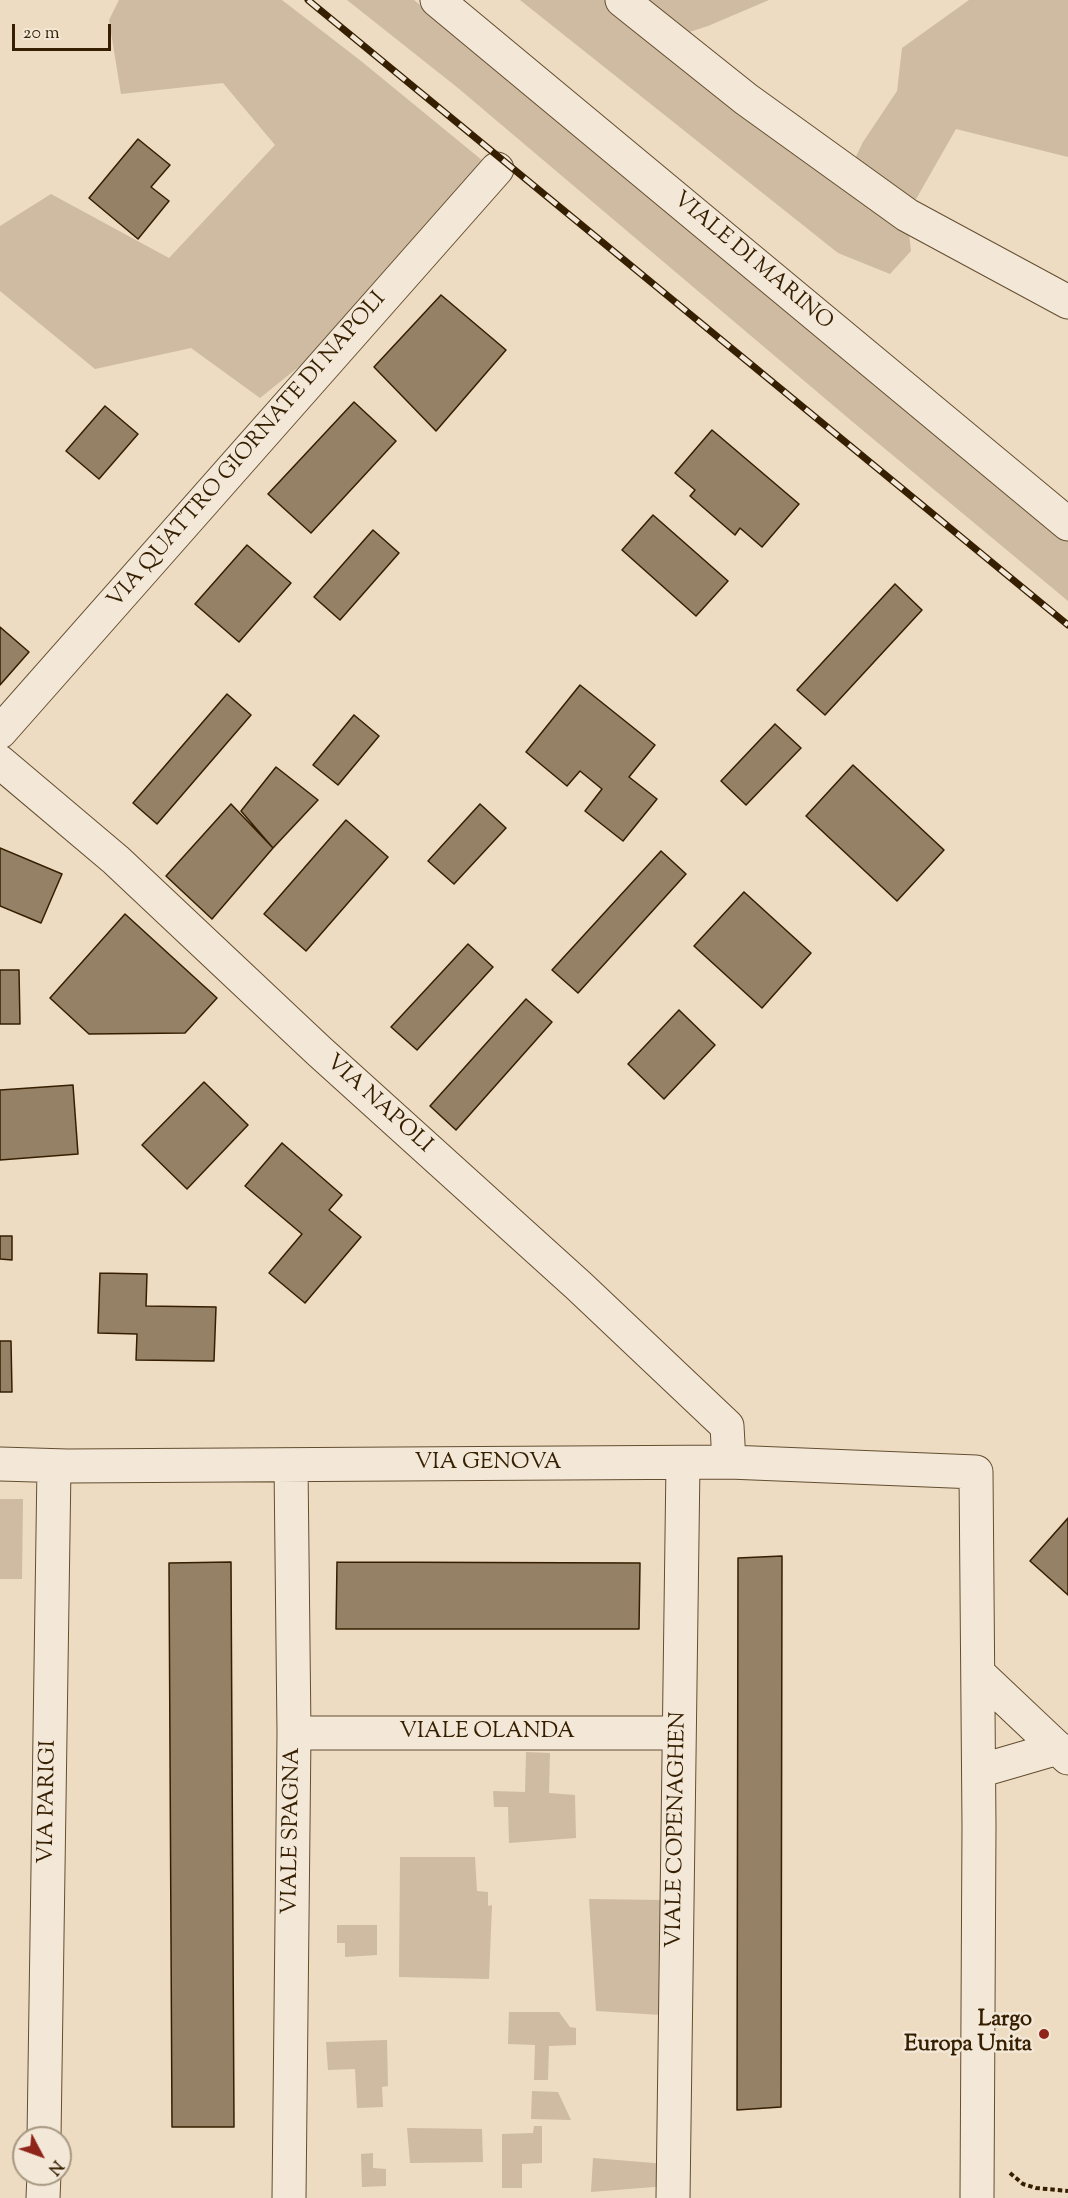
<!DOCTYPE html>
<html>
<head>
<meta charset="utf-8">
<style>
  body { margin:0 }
  #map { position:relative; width:1068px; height:2198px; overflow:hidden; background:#eddbc2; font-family:"Sorts Mill Goudy",serif }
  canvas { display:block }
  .north { position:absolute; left:12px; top:2126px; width:60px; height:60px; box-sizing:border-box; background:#f3e8d7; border:2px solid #a79881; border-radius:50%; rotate:131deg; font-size:16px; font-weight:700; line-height:24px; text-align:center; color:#361f00 }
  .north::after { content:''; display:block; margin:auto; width:21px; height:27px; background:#8f2418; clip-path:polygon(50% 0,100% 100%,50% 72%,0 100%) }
  .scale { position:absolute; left:12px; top:24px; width:99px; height:27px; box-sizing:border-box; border:3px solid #361f00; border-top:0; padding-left:8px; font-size:18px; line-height:21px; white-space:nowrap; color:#361f00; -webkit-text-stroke:4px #f3e8d7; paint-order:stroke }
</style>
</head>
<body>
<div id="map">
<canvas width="1068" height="2198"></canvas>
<div class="north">N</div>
<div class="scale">20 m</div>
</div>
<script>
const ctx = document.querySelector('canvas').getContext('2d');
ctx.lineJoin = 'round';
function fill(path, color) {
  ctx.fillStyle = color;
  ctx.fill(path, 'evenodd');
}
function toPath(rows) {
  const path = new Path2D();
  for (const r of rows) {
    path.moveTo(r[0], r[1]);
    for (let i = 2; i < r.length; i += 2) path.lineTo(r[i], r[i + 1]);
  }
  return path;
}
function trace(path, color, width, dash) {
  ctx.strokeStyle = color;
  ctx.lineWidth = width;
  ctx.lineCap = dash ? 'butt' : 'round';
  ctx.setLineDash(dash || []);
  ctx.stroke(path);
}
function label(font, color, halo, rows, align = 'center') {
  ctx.font = font + ' "Sorts Mill Goudy",serif';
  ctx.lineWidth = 5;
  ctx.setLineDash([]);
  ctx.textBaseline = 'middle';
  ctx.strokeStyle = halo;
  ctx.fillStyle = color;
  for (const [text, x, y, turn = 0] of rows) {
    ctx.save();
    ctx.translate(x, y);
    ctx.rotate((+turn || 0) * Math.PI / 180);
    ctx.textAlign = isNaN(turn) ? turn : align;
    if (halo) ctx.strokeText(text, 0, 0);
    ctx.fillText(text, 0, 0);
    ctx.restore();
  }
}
fill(toPath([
  [119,0,282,0,361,61,483,161,306,361,260,398,191,348,95,369,0,291,0,226,51,194,169,258,275,145,223,83,121,94,109,20],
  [347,0,414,0,936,426,1068,536,1068,601,854,423,458,88],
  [520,0,769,0,708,26,671,38,848,173,863,142,897,91,902,48,969,0,1068,0,1068,157,956,129,907,215,911,251,890,274,838,253],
  [0,1499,23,1499,22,1579,0,1579],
  [526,1752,550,1753,549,1793,575,1795,576,1838,509,1843,508,1807,494,1807,493,1791,525,1792],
  [400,1857,475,1857,477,1891,488,1892,488,1906,492,1905,489,1979,399,1977],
  [589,1899,662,1900,661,2015,596,2011],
  [337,1925,377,1925,377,1955,345,1957,345,1943,337,1943],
  [509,2012,559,2012,570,2027,576,2028,576,2045,549,2046,548,2080,534,2080,535,2045,508,2044],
  [387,2040,388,2086,382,2087,383,2107,357,2108,355,2069,328,2070,326,2042],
  [532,2091,558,2092,571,2120,531,2119],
  [534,2126,542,2126,542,2163,522,2164,522,2188,502,2188,502,2134,533,2133],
  [407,2128,482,2129,483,2162,410,2163],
  [373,2153,373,2168,386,2169,386,2186,362,2187,361,2154],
  [593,2158,666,2164,666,2186,591,2192]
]), '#cebba1');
const building = toPath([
  [138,139,170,165,151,187,169,201,138,239,89,198,138,139],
  [441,295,506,350,436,431,374,367,441,295],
  [354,402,396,441,311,533,268,494,354,402],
  [105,406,138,434,99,479,66,451,105,406],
  [712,430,799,504,762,547,740,528,735,535,690,496,695,490,675,473,712,430],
  [653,515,728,581,696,616,622,550,653,515],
  [373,530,399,553,340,620,314,597,373,530],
  [247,545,291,583,239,642,195,604,247,545],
  [895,584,922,610,825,715,797,690,895,584],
  [0,627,29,652,0,685,0,627],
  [580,685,655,745,629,777,657,799,623,841,585,811,602,789,580,771,567,786,526,752,580,685],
  [227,694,251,715,157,824,133,803,227,694],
  [354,715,379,736,338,785,313,765,354,715],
  [775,724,801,748,746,805,721,781,775,724],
  [853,765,944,850,897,901,806,816,853,765],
  [276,767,318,800,273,848,241,811,276,767],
  [231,804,273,848,212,919,166,876,231,804],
  [480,804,506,828,454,884,428,861,480,804],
  [346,820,388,857,306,951,264,914,346,820],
  [0,848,62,874,41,923,0,906,0,848],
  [661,851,686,874,578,993,552,970,661,851],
  [744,892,811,953,762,1008,694,946,744,892],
  [125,914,217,998,185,1033,89,1034,50,998,125,914],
  [468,944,493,967,417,1050,391,1027,468,944],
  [0,970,19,970,20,1024,0,1024,0,970],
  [526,999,552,1022,456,1130,430,1106,526,999],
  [679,1010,715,1045,664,1099,628,1064,679,1010],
  [204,1082,248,1125,187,1189,142,1145,204,1082],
  [73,1085,78,1154,0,1160,0,1090,73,1085],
  [282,1143,342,1195,329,1210,361,1237,305,1303,269,1273,302,1234,245,1186,282,1143],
  [0,1236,12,1236,12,1260,0,1259,0,1236],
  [100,1273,147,1274,146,1306,216,1307,214,1361,136,1360,137,1334,98,1333,100,1273],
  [0,1341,11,1341,12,1392,0,1392,0,1341],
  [1068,1518,1068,1595,1030,1561,1068,1518],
  [782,1556,781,2107,737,2110,738,1558,782,1556],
  [231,1562,234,2127,172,2127,169,1563,231,1562],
  [337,1562,640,1563,639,1629,336,1629,337,1562]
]);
fill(building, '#958165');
trace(building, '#361f00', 1.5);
const minor = toPath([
  [437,0,1068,524],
  [622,0,746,99,907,215,1068,302],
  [0,732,497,169],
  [0,762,116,860,319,1051,579,1286,727,1426,729,1462],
  [0,1464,68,1466,729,1462,976,1472,979,1826,977,2198],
  [978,1673,1068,1758],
  [294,1733,679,1733],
  [979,1771,1058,1748],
  [44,2138,54,1466],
  [43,2198,44,2174],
  [289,2198,294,1733,291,1465],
  [673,2198,683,1463]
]);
trace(minor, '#644e30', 35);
trace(toPath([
  [1010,2173,1023,2184,1036,2188,1068,2191]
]), '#361f00', 4, [4.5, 3]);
trace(minor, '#f3e8d7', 33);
const rail = toPath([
  [308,0,1068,625]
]);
trace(rail, '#361f00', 7);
trace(rail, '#f3e8d7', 4.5, [14]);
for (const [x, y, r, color] of [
  [1044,2034,6,"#8f2418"]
]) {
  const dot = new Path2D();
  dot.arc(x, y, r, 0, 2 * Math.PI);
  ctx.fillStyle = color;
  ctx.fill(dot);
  trace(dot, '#f3e8d7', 2);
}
label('22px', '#361f00', '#f3e8d7', [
  ["VIALE DI MARINO",752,262,40],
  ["VIA QUATTRO GIORNATE DI NAPOLI",248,451,-49],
  ["VIA NAPOLI",378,1105,42],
  ["VIA GENOVA",488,1464],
  ["VIALE OLANDA",487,1733],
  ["VIA PARIGI",49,1802,-89],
  ["VIALE COPENAGHEN",678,1830,-89],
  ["VIALE SPAGNA",293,1831,-89]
]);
label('bold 22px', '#361f00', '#f3e8d7', [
  ["Largo",1032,2021],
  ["Europa Unita",1032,2046]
], 'right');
</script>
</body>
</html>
